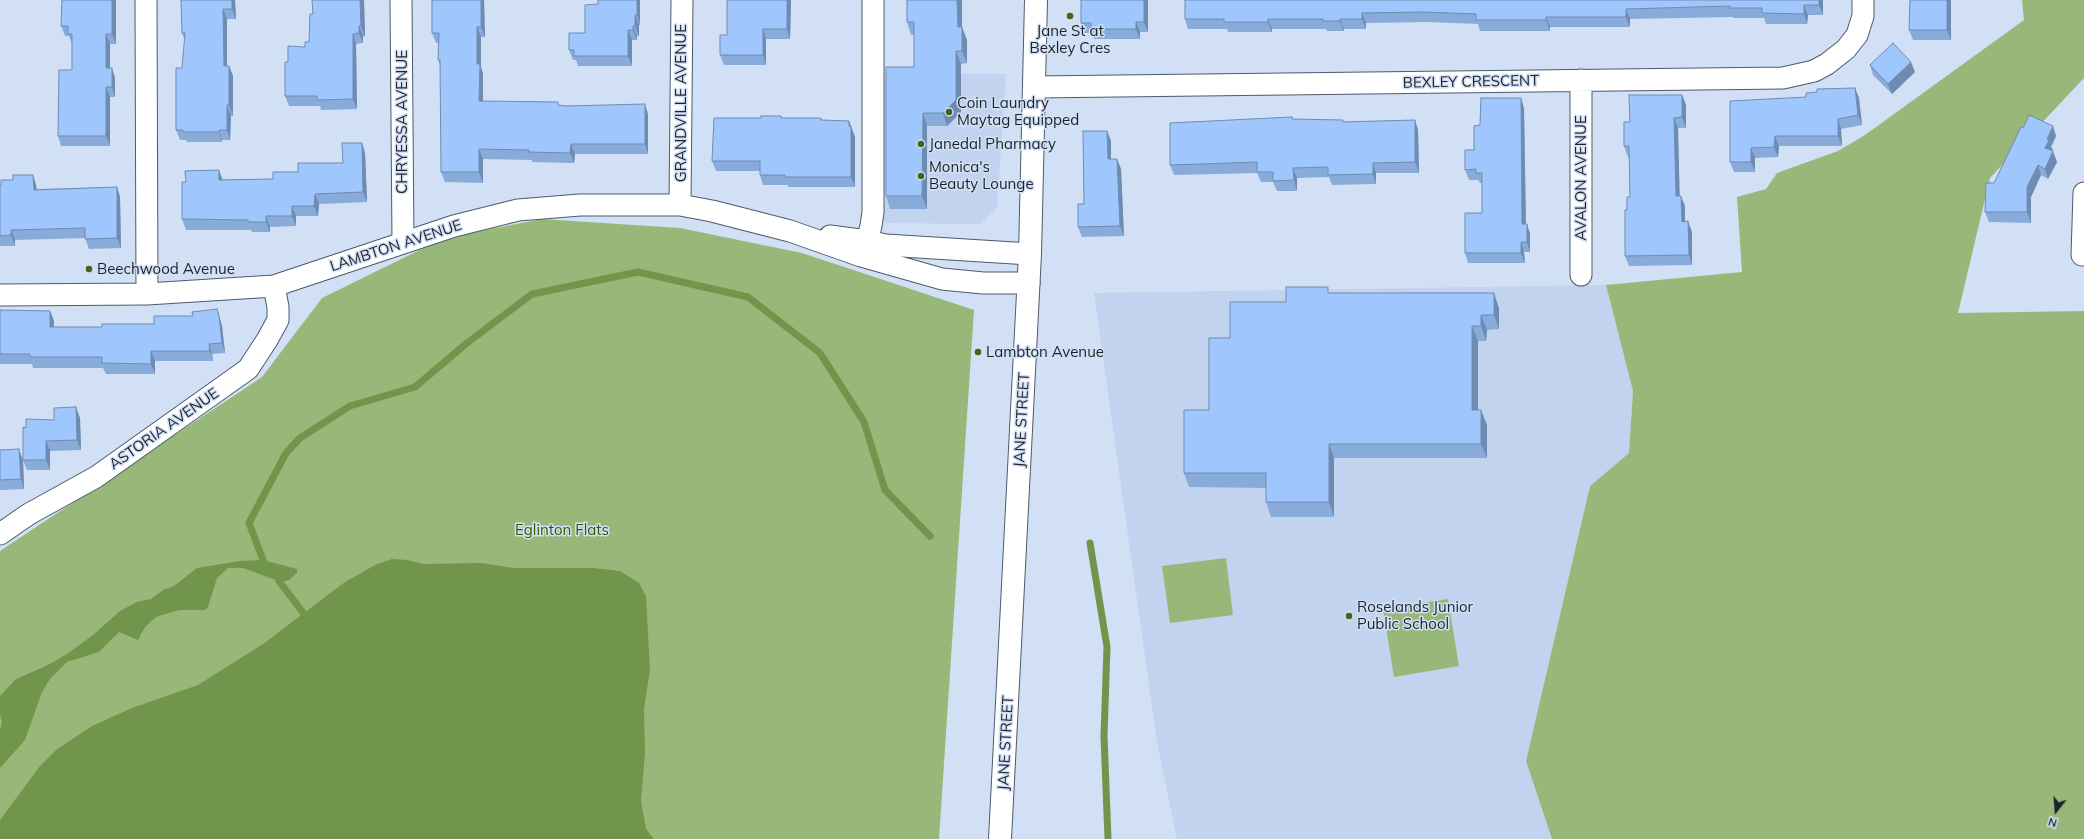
<!DOCTYPE html>
<html>
<head>
<meta charset="utf-8">
<style>
  body { margin:0 }
  #map { position:relative; width:2084px; height:839px; overflow:hidden; background:#d1e0f5; font-family:Mulish,sans-serif }
  canvas { display:block }
  .north { position:absolute; left:2036px; top:791px; width:40px; height:40px; -webkit-text-stroke:3px #d1e0f5; paint-order:stroke; rotate:197deg; font-size:11px; font-weight:700; line-height:16px; text-align:center; color:#1c2229 }
  .north::after { content:''; display:block; margin:auto; width:14px; height:18px; background:#1c2229; clip-path:polygon(50% 0,100% 100%,50% 72%,0 100%) }
</style>
</head>
<body>
<div id="map">
<canvas width="2084" height="839"></canvas>
<div class="north">N</div>
</div>
<script>
const ctx = document.querySelector('canvas').getContext('2d');
ctx.lineJoin = 'round';
function fill(path, color) {
  ctx.fillStyle = color;
  ctx.fill(path, 'evenodd');
}
function toPath(rows) {
  const path = new Path2D();
  for (const r of rows) {
    path.moveTo(r[0], r[1]);
    for (let i = 2; i < r.length; i += 2) path.lineTo(r[i], r[i + 1]);
  }
  return path;
}
function trace(path, color, width, dash) {
  ctx.strokeStyle = color;
  ctx.lineWidth = width;
  ctx.lineCap = dash ? 'butt' : 'round';
  ctx.setLineDash(dash || []);
  ctx.stroke(path);
}
function label(font, color, halo, rows, align = 'center') {
  ctx.font = font + ' Mulish,sans-serif';
  ctx.lineWidth = 3;
  ctx.setLineDash([]);
  ctx.textBaseline = 'middle';
  ctx.strokeStyle = halo;
  ctx.fillStyle = color;
  for (const [text, x, y, turn = 0] of rows) {
    ctx.save();
    ctx.translate(x, y);
    ctx.rotate((+turn || 0) * Math.PI / 180);
    ctx.textAlign = isNaN(turn) ? turn : align;
    if (halo) ctx.strokeText(text, 0, 0);
    ctx.fillText(text, 0, 0);
    ctx.restore();
  }
}
fill(toPath([
  [877,74,1006,74,997,208,981,224,878,223],
  [1606,285,1633,391,1629,453,1590,486,1526,761,1552,839,1177,839,1157,742,1094,293]
]), '#c1d3ee');
fill(toPath([
  [2022,0,2084,0,2084,78,1990,178,1958,313,2084,311,2084,839,1552,839,1526,761,1590,486,1629,453,1633,391,1606,285,1742,272,1737,197,1766,189,1777,173,1838,151,1865,135,2024,20],
  [542,219,680,228,802,253,974,310,939,839,0,839,0,551,262,377,322,298,444,238],
  [1226,558,1233,615,1170,623,1162,566],
  [1448,599,1459,666,1394,677,1383,609]
]), '#98b87a');
fill(toPath([
  [392,559,407,560,424,564,481,563,514,568,593,568,620,571,639,583,646,596,650,670,644,709,645,753,641,801,646,829,654,839,0,839,0,820,40,766,56,750,92,726,132,708,198,685,263,644,345,582,377,564],
  [263,560,297,569,297,573,289,580,281,582,243,568,228,568,217,578,208,607,205,610,179,610,156,617,145,627,138,640,119,632,99,652,67,662,50,679,42,692,25,740,0,768,0,730,2,722,0,715,0,696,16,679,46,666,67,654,93,635,120,611,137,602,151,599,163,590,174,586,197,568,240,561]
]), '#71954b');
trace(toPath([
  [1090,543,1107,647,1104,736,1108,839],
  [263,560,249,523,286,453,300,438,350,406,415,387,467,343,532,294,638,272,748,297,820,353,864,422,885,490,930,536],
  [279,581,304,614,307,622]
]), '#71954b', 7);
const street = toPath([
  [146,0,147,294],
  [401,0,403,243],
  [1035,87,1783,78,1814,71,1827,64,1846,49,1857,35,1863,16,1863,0],
  [680,205,682,0],
  [830,236,867,241,886,245,1030,254],
  [867,241,871,226,873,212,873,0],
  [2082,255,2084,193],
  [1581,275,1581,80],
  [0,295,147,294,274,286,454,226,518,210,580,205,680,205,712,211,790,231,861,256,942,279,983,283,1029,283],
  [0,534,29,514,96,477,248,369,267,340,278,320,278,307,274,286]
]);
const secondary = toPath([
  [1000,839,1030,254,1036,0]
]);
trace(street, '#4d5a6b', 23);
trace(secondary, '#4d5a6b', 24);
trace(street, '#fff', 21);
trace(secondary, '#fff', 22);
fill(toPath([
  [116,0,116,44,110,44,110,68,115,78,115,97,110,97,110,146,61,146,58,136,72,70,72,44,69,36,65,36,61,26],
  [181,0,235,0,236,19,227,19,227,66,229,66,233,76,233,116,231,116,230,140,222,140,222,142,187,142,186,140,180,140,176,130,185,41,182,33],
  [364,0,365,37,363,36,363,43,356,44,357,109,321,110,320,106,289,106,285,96,288,62,309,42,313,14],
  [432,0,484,0,485,37,481,37,481,67,483,74,483,101,559,105,648,114,648,154,575,154,574,163,532,162,532,160,483,159,483,183,445,182,441,172,441,67,438,60,439,43,436,43,432,33],
  [598,0,640,0,640,25,639,25,639,36,637,36,637,40,632,40,632,66,578,66,576,60,573,60,569,50,585,33,598,4],
  [791,0,790,39,766,39,766,65,724,65,720,55,727,35],
  [962,0,962,27,967,40,967,63,961,64,961,112,947,126,927,126,927,209,890,209,886,196,914,67,914,35,911,35,907,22],
  [1148,0,1148,32,1140,32,1140,39,1094,39,1092,33,1084,33,1081,23],
  [1185,0,1823,0,1823,15,1808,15,1807,24,1766,24,1764,18,1733,18,1733,17,1630,19,1630,27,1550,27,1550,31,1480,31,1478,24,1428,22,1366,23,1366,29,1344,29,1344,31,1327,31,1326,29,1272,29,1272,32,1228,32,1227,29,1188,29,1185,19],
  [1910,0,1951,0,1951,40,1913,40,1909,30],
  [1870,65,1915,72,1892,94,1873,75],
  [1855,88,1859,98,1862,125,1841,129,1842,146,1779,146,1778,157,1755,158,1755,172,1734,172,1730,162,1806,97,1817,92],
  [1682,95,1686,105,1686,128,1678,128,1679,196,1685,206,1685,222,1692,232,1692,265,1629,266,1625,256,1627,210,1630,197,1629,157,1628,157,1624,146,1630,122],
  [1524,108,1526,224,1527,224,1530,234,1530,252,1524,252,1525,263,1468,263,1465,253,1482,213,1482,183,1480,183,1478,180,1469,180,1465,170,1474,150,1480,125],
  [781,116,782,118,821,120,849,121,855,137,855,187,788,187,788,185,763,185,760,175,760,171,716,171,712,161,761,118],
  [1292,117,1293,119,1344,122,1415,120,1418,130,1419,173,1376,173,1376,184,1332,185,1329,177,1297,178,1297,191,1277,191,1273,182,1261,182,1257,173,1174,175,1170,165],
  [1107,131,1111,141,1111,159,1117,159,1121,169,1124,236,1082,237,1078,227,1084,204],
  [2056,136,2051,147,2053,150,2052,151,2057,162,2048,179,2041,175,2031,197,2031,223,1989,222,1985,212],
  [362,143,365,153,367,202,319,204,318,216,296,216,296,226,270,227,270,232,252,232,251,230,186,230,182,219,222,180,273,179,298,172,343,163],
  [33,175,36,185,37,189,117,187,120,197,121,248,89,249,85,238,15,240,15,246,0,246,0,185],
  [1330,293,1499,308,1499,329,1487,330,1486,341,1478,341,1478,410,1487,425,1487,458,1334,458,1334,517,1271,517,1266,502,1266,488,1189,487,1184,473,1209,410,1230,338,1286,302],
  [217,309,222,326,225,353,212,354,213,361,155,361,155,374,106,374,103,368,33,368,32,364,0,364,0,310,50,311,54,321,54,327,102,327,154,324,193,316],
  [80,418,81,450,50,451,50,470,27,470,23,460,26,428],
  [0,450,23,460,24,489,0,490]
]), '#89abda');
fill(toPath([
  [112,0,116,0,116,44,112,34],
  [232,0,235,0,236,19,232,9],
  [360,0,364,0,365,37,361,26],
  [481,0,484,0,485,37,481,27],
  [637,0,640,0,640,25,637,15],
  [787,0,791,0,790,39,787,29],
  [957,0,962,0,962,40,958,27],
  [1144,0,1148,0,1148,32,1144,22],
  [1819,0,1823,0,1823,15,1819,5],
  [1947,0,1951,0,1951,40,1947,30],
  [1804,5,1808,15,1807,24,1804,14],
  [223,9,227,19,227,76,224,66],
  [1626,9,1630,19,1630,27,1626,17],
  [1362,13,1366,23,1366,29,1362,19],
  [635,15,639,25,639,36,635,26],
  [1546,17,1550,27,1550,31,1546,20],
  [1268,19,1272,29,1272,32,1268,22],
  [1340,19,1344,29,1344,31,1340,21],
  [1136,22,1140,32,1140,39,1136,29],
  [359,26,363,36,363,43,359,33],
  [633,26,637,36,637,40,633,30],
  [477,27,481,37,481,67,483,74,483,111,479,101,477,64],
  [962,27,967,40,967,63,962,51],
  [763,29,766,39,766,65,763,55],
  [628,30,632,40,632,66,628,56],
  [106,34,110,44,110,78,106,68],
  [353,34,356,44,357,109,353,99],
  [956,51,961,64,961,112,947,126,943,113],
  [1911,62,1915,72,1892,94,1888,84],
  [229,66,233,76,233,116,229,105],
  [112,68,115,78,115,97,112,87],
  [106,87,110,97,110,146,106,136],
  [1855,88,1859,98,1862,125,1858,115],
  [1682,95,1686,105,1686,128,1682,117],
  [1521,98,1524,108,1526,234,1522,224],
  [645,104,648,114,648,154,645,144],
  [227,105,231,116,230,140,227,130],
  [923,113,927,126,927,209,922,196],
  [1674,118,1678,128,1680,206,1676,196],
  [1838,119,1841,129,1842,146,1838,136],
  [1415,120,1418,130,1419,173,1415,162],
  [849,121,855,137,855,187,851,177],
  [2053,126,2056,136,2051,147,2053,150,2049,158,2045,148,2047,139],
  [219,130,222,140,222,142,219,132],
  [1107,131,1111,141,1111,169,1108,159],
  [1775,136,1779,146,1778,157,1774,147],
  [362,143,365,153,367,202,363,192],
  [571,144,575,154,574,163,570,153],
  [1751,148,1755,158,1755,172,1751,162],
  [479,149,483,159,483,183,479,172],
  [2053,151,2057,162,2048,179,2045,169],
  [1117,159,1121,169,1124,236,1120,226],
  [1373,163,1376,173,1376,184,1373,174],
  [2038,165,2041,175,2031,197,2031,223,2027,212,2027,187],
  [1293,168,1297,178,1297,191,1294,180],
  [219,170,223,181,219,180],
  [33,175,36,185,37,200,34,190],
  [117,187,120,197,121,248,117,238],
  [315,194,319,204,318,216,314,206],
  [1681,196,1685,206,1685,232,1682,222],
  [292,206,296,216,296,226,292,216],
  [266,216,270,227,270,232,266,222],
  [1688,221,1692,232,1692,265,1689,255],
  [1527,224,1530,234,1530,252,1527,242],
  [11,230,15,240,15,246,11,235],
  [1521,242,1524,252,1525,263,1521,253],
  [1494,293,1499,308,1499,329,1494,315],
  [217,309,222,326,225,353,222,343],
  [50,311,54,321,53,337,50,327],
  [1481,315,1487,330,1486,341,1481,326],
  [1472,326,1478,341,1478,425,1472,410],
  [209,344,212,354,213,361,210,351],
  [151,351,155,361,155,374,151,364],
  [76,407,80,418,81,450,77,440],
  [1481,410,1487,425,1487,458,1481,444],
  [46,441,50,451,50,470,46,460],
  [1329,444,1334,458,1334,517,1329,502],
  [19,449,23,460,24,489,21,479]
]), '#6f8bb1');
const building = toPath([
  [62,0,112,0,112,34,106,34,106,68,112,68,112,87,106,87,106,136,58,136,59,70,72,70,72,34,68,34,68,26,61,26,62,0],
  [181,0,232,0,232,9,223,9,224,66,229,66,229,105,227,105,227,130,219,130,219,132,183,132,183,130,176,130,176,68,182,68,185,33,182,33,181,0],
  [312,0,360,0,361,26,359,26,359,33,353,34,353,99,317,100,317,96,285,96,285,62,288,62,288,46,305,47,305,42,309,42,310,14,313,14,312,0],
  [432,0,481,0,481,27,477,27,477,64,480,64,479,101,558,102,558,105,566,106,645,104,645,144,571,144,570,153,529,152,529,150,479,149,479,172,441,172,440,60,438,60,439,33,432,33,432,0],
  [598,0,637,0,637,15,635,15,635,26,633,26,633,30,628,30,628,56,574,56,574,50,569,50,569,33,585,33,585,5,598,4,598,0],
  [727,0,787,0,787,29,763,29,763,55,720,55,720,35,727,35,727,0],
  [907,0,957,0,958,27,962,27,962,51,956,51,956,100,943,113,923,113,922,196,886,196,886,67,914,67,914,22,907,22,907,0],
  [1081,0,1144,0,1144,22,1136,22,1136,29,1091,29,1091,23,1081,23,1081,0],
  [1185,0,1819,0,1819,5,1804,5,1804,14,1762,13,1762,8,1730,8,1730,6,1626,9,1626,17,1546,17,1546,20,1476,20,1476,14,1424,12,1362,13,1362,19,1340,19,1340,21,1323,21,1323,19,1268,19,1268,22,1224,22,1224,19,1185,19,1185,0],
  [1910,0,1947,0,1947,30,1909,30,1910,0],
  [1893,43,1911,62,1888,84,1870,65,1893,43],
  [1855,88,1858,115,1838,119,1838,136,1775,136,1774,147,1751,148,1751,162,1730,162,1730,101,1806,97,1806,93,1817,92,1817,89,1855,88],
  [1629,95,1682,95,1682,117,1674,118,1676,196,1681,196,1682,222,1688,221,1689,255,1625,256,1625,210,1627,210,1627,197,1630,197,1629,146,1624,146,1624,122,1630,122,1629,95],
  [1481,98,1521,98,1522,224,1527,224,1527,242,1521,242,1521,253,1465,253,1465,213,1482,213,1482,173,1476,173,1476,169,1465,170,1465,150,1474,150,1474,126,1480,125,1481,98],
  [2029,115,2053,126,2047,139,2049,140,2045,148,2053,151,2045,169,2038,165,2027,187,2027,212,1985,212,1986,183,1994,183,2021,127,2023,128,2029,115],
  [761,116,781,116,781,118,821,118,821,120,849,121,849,126,851,127,851,177,785,177,785,175,760,175,760,161,712,161,714,118,761,118,761,116],
  [1292,117,1292,119,1343,120,1343,122,1415,120,1415,162,1373,163,1373,174,1328,175,1328,167,1293,168,1294,180,1273,181,1273,172,1257,172,1257,162,1170,165,1170,123,1292,117],
  [1083,131,1107,131,1108,159,1117,159,1120,226,1078,227,1078,204,1084,204,1083,131],
  [342,143,362,143,363,192,315,194,314,206,292,206,292,216,266,216,266,222,248,222,248,220,182,219,182,182,186,182,185,171,219,170,219,180,273,179,273,172,298,172,298,163,343,163,342,143],
  [13,175,33,175,34,190,117,187,117,238,85,239,85,228,11,230,11,235,0,236,0,185,1,185,1,180,13,180,13,175],
  [1286,287,1328,287,1328,293,1494,293,1494,315,1481,315,1481,326,1472,326,1472,410,1481,410,1481,444,1329,444,1329,502,1266,502,1266,473,1184,473,1184,410,1209,410,1209,338,1230,338,1230,302,1286,302,1286,287],
  [217,309,219,316,222,343,209,344,210,351,151,351,151,364,102,363,102,357,30,357,30,354,0,354,0,310,50,311,50,327,102,327,102,324,154,324,154,316,193,316,192,312,217,309],
  [76,407,77,440,46,441,46,460,23,460,23,427,26,428,26,419,54,420,54,408,76,407],
  [19,449,21,479,0,480,0,450,19,449]
]);
fill(building, '#9fc7fd');
trace(building, '#6f8bb1', 1);
for (const [x, y, r, color] of [
  [1070,16,4,"#426319"],
  [949,112,4,"#426319"],
  [921,144,4,"#426319"],
  [921,176,4,"#426319"],
  [89,269,4,"#426319"],
  [978,352,4,"#426319"],
  [1349,616,4,"#426319"]
]) {
  const dot = new Path2D();
  dot.arc(x, y, r, 0, 2 * Math.PI);
  ctx.fillStyle = color;
  ctx.fill(dot);
  trace(dot, '#d1e0f5', 1.5);
}
label('15px', '#1c2229', '#d1e0f5', [
  ["Jane St at",1070,31,"center"],
  ["Bexley Cres",1070,48,"center"],
  ["Coin Laundry",957,103],
  ["Maytag Equipped",957,120],
  ["Janedal Pharmacy",929,144],
  ["Monica's",929,167],
  ["Beauty Lounge",929,184],
  ["Beechwood Avenue",97,269],
  ["Lambton Avenue",986,352],
  ["Roselands Junior",1357,607],
  ["Public School",1357,624]
], 'left');
label('15px', '#1c2229', '#d1e0f5', [
  ["BEXLEY CRESCENT",1471,82,-1],
  ["GRANDVILLE AVENUE",681,103,-90],
  ["CHRYESSA AVENUE",402,122,-90],
  ["AVALON AVENUE",1581,178,-90],
  ["LAMBTON AVENUE",396,246,-18],
  ["JANE STREET",1022,420,-87],
  ["ASTORIA AVENUE",164,429,-35],
  ["JANE STREET",1006,743,-87]
]);
label('15px', '#355600', '#d1e0f5', [
  ["Eglinton Flats",562,530]
]);
</script>
</body>
</html>
